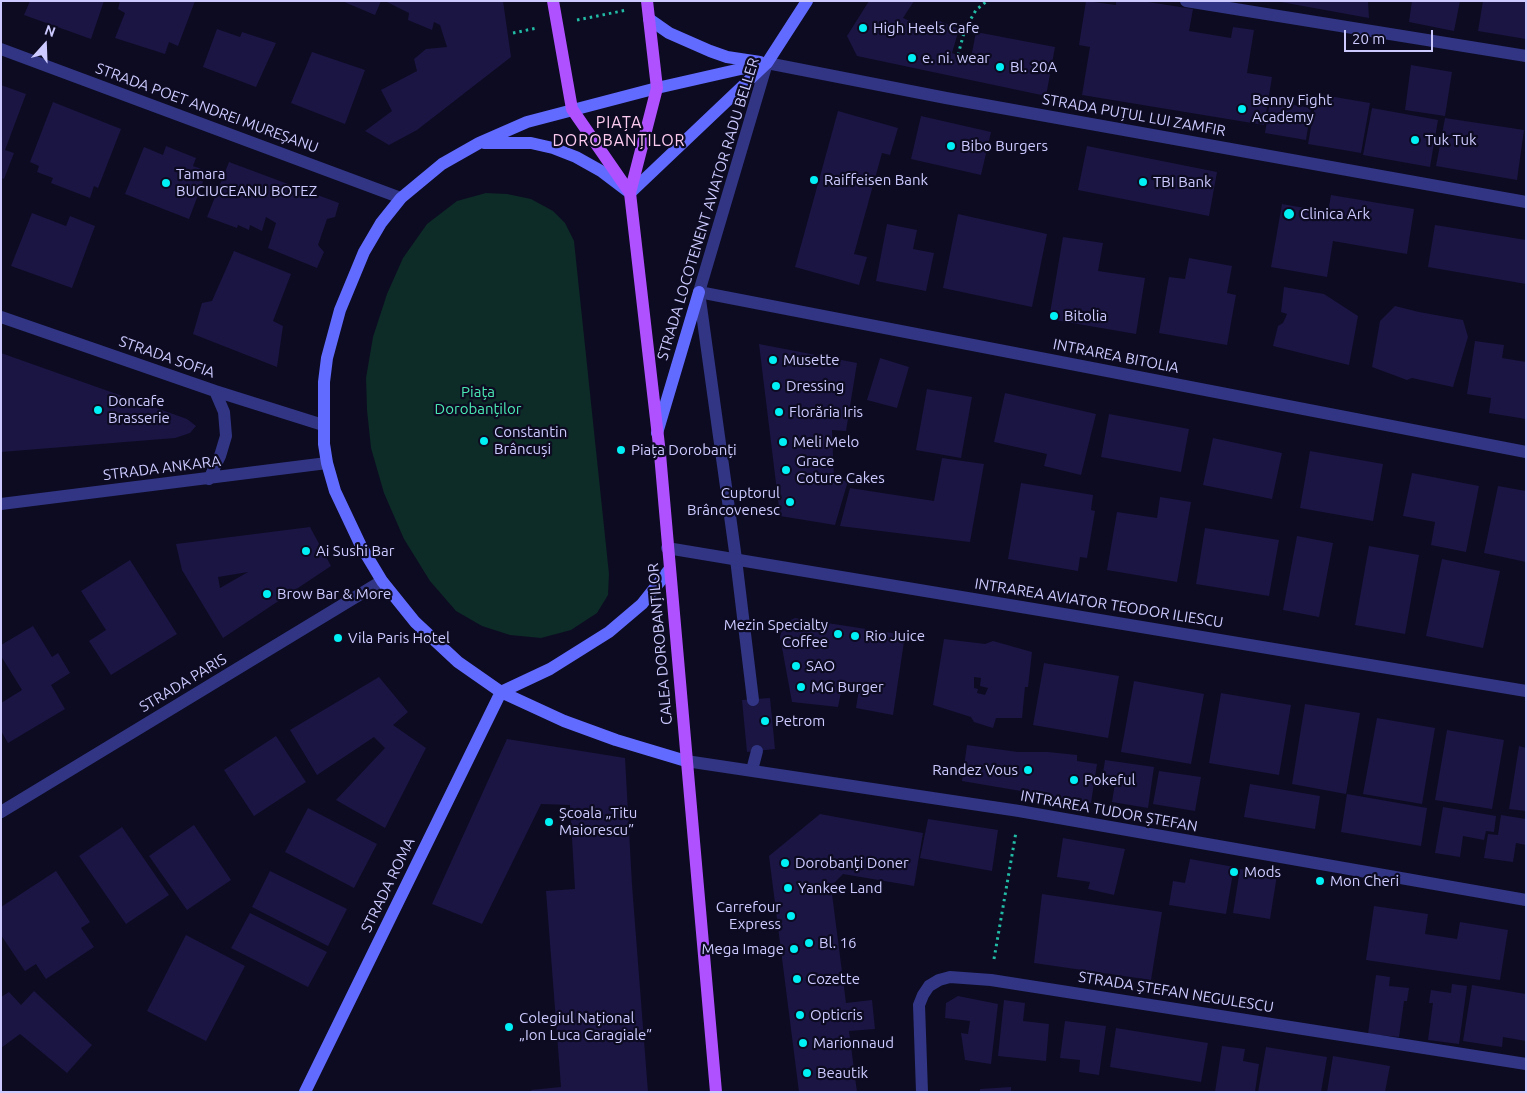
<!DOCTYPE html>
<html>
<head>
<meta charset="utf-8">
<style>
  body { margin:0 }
  #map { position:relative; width:1527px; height:1093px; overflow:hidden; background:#0d0b21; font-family:Ubuntu,sans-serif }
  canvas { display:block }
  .frame { position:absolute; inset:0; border:2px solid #cccaff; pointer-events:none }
  .north { position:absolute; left:20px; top:20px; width:50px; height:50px; -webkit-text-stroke:4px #0d0b21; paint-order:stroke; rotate:20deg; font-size:14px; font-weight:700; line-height:20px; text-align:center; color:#cccaff }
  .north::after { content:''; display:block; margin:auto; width:18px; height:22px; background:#cccaff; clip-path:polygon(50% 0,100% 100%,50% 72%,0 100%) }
  .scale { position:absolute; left:1344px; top:30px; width:89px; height:22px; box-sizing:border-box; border:2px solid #cccaff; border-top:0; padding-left:6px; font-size:15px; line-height:18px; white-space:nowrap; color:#cccaff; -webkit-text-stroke:4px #0d0b21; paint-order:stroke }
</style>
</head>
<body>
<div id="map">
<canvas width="1527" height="1093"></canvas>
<div class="frame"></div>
<div class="north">N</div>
<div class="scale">20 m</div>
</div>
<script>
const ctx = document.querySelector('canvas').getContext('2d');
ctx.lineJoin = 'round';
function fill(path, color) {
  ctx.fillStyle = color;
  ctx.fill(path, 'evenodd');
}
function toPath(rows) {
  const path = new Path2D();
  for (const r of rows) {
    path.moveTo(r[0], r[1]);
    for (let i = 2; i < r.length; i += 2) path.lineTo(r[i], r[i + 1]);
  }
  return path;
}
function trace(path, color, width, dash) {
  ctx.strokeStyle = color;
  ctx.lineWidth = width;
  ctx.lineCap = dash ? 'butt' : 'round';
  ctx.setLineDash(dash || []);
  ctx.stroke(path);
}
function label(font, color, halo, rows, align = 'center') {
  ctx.font = font + ' Ubuntu,sans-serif';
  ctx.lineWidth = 4.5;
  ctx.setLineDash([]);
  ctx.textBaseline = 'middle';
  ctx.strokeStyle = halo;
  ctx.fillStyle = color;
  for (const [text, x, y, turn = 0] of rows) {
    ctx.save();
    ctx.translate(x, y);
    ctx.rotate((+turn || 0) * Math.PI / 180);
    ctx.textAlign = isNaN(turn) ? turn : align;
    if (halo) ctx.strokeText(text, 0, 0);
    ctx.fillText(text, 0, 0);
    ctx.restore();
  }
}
fill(toPath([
  [486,193,507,194,531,199,553,211,565,223,574,241,609,574,608,595,597,613,571,630,541,638,510,635,482,626,456,611,430,581,404,539,384,493,371,448,367,410,366,378,373,337,387,294,403,258,427,224,457,201]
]), '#0d2b27');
fill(toPath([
  [30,1,104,1,91,39,24,15],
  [120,1,195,1,178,46,169,42,165,54,115,38,125,13,118,9],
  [342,1,381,1,375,15],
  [385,1,503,1,511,57,417,130,389,145,365,131,392,111,381,90,417,71,414,59,426,49,447,47,440,25,434,22,432,30,408,20,409,13],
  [869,1,914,1,903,18,929,30,935,19,959,29,952,53,958,55,971,58,976,32,1055,47,1046,96,857,56,847,36],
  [1086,1,1116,5,1116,1,1142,1,1193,9,1189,31,1231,38,1233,27,1254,30,1247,73,1272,77,1264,125,1082,95,1090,47,1079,45],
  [1281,1,1368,1,1369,18,1281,2],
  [1412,1,1460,1,1454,31,1409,22],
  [1483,1,1526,1,1526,39,1478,31],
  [217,29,240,37,242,32,276,43,256,87,203,67],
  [312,52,365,70,345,124,291,103],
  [1411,65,1452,72,1445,116,1405,110],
  [1,85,26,94,5,150,14,153,4,179,1,178],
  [1317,94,1370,103,1361,153,1308,144],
  [1270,101,1311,108,1306,140,1265,133],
  [53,102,121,129,98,188,94,186,90,198,51,183,53,178,37,172,39,166,30,162],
  [1372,108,1438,120,1430,167,1363,155],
  [838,111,898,128,890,155,882,153,854,254,867,257,859,285,795,267],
  [921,116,991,132,981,175,911,159],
  [1445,118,1524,130,1517,180,1436,166],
  [166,146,196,158,193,166,207,171,189,219,125,194,144,147,163,155],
  [1087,146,1217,172,1209,216,1078,190],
  [229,162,339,203,335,217,327,219,318,245,324,252,317,268,268,248,276,223,266,217,262,231,250,225,249,230,238,225,237,228,207,217],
  [1331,195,1414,209,1407,254,1333,241,1327,277,1271,267,1282,204,1328,212],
  [32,213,66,226,70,216,95,226,72,288,11,266],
  [958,214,1047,234,1032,307,943,288],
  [887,224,917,230,913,249,934,253,926,291,876,281],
  [1435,225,1526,240,1526,284,1428,267],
  [1063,237,1103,243,1098,271,1145,278,1136,334,1049,319],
  [234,251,291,274,273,321,283,326,277,367,193,334,202,303,212,301],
  [1189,258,1232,266,1227,293,1236,295,1227,345,1159,333,1169,277,1185,279],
  [1284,287,1324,294,1358,316,1349,365,1273,346,1278,326,1283,323,1287,314,1281,312],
  [1395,306,1419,312,1463,320,1468,337,1453,387,1412,378,1407,380,1372,367,1380,321],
  [1475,341,1504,345,1502,358,1526,362,1526,419,1489,413,1491,398,1467,394],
  [759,344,857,363,846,431,832,430,834,480,848,481,835,525,780,516],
  [1,353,187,419,196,426,190,433,175,438,1,452],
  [880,358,909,367,897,408,867,400],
  [927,389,972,397,961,458,916,450],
  [1005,393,1096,414,1081,475,1044,466,1047,454,994,442],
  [1109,414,1189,429,1181,472,1101,457],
  [1213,438,1282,453,1272,499,1203,485],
  [1310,451,1383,464,1373,521,1300,508],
  [942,458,984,464,970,542,840,526,850,488,934,501],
  [1412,473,1479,486,1466,552,1431,545,1435,522,1403,516],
  [1021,483,1093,495,1091,510,1095,511,1087,558,1080,557,1078,571,1008,559],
  [1498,486,1526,491,1526,562,1484,553],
  [1160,497,1191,502,1177,582,1107,570,1117,512,1157,518],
  [310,527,331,566,223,638,182,570,176,544],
  [248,572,220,588,218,577],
  [1205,528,1279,540,1269,596,1196,584],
  [1297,536,1333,543,1319,617,1283,610],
  [1369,546,1419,555,1405,634,1355,625],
  [1442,559,1500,571,1483,648,1426,636],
  [130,560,177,634,111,675,89,641,106,630,81,591],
  [795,618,905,635,893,715,856,708,859,689,842,688,838,707,792,702,780,637,784,623],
  [33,626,52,657,58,653,70,673,51,685,65,709,8,743,1,731,1,703,22,690,1,656,1,645],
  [944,639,985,644,993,641,1032,652,1028,687,1025,687,1022,718,996,718,993,728,974,722,971,717,933,705],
  [974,677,981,678,980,686,988,688,985,695,977,693,978,689,974,688],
  [1044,663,1119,676,1108,738,1033,725],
  [379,677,408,712,393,725,426,748,385,828,336,800,385,748,374,737,317,775,290,730],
  [1134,681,1204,694,1191,764,1121,752],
  [1221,693,1291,705,1279,775,1209,763],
  [770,698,775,749,747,752,742,700],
  [1305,704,1360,713,1346,794,1292,784],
  [1377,718,1435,728,1422,804,1363,794],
  [1447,730,1504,740,1492,809,1435,800],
  [276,736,306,782,254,816,224,770],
  [507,739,625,758,632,885,648,1092,532,1092,531,1090,561,1087,546,891,575,889,570,805,541,804,482,924,432,904],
  [967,745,1018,752,1048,752,1077,755,1077,761,1097,764,1091,803,962,781],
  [1519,746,1526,748,1526,811,1509,809],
  [1105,760,1154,767,1148,808,1112,802,1115,783,1102,780],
  [1159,771,1201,777,1195,811,1153,804],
  [1250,784,1320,796,1315,829,1244,817],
  [1347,794,1427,808,1421,846,1341,832],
  [1443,807,1496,816,1494,832,1486,831,1484,840,1463,836,1460,857,1435,853],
  [308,808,377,844,354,888,285,852],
  [820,814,923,833,914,886,843,874,831,886,846,1003,872,1000,875,1029,849,1031,857,1092,799,1092,769,856],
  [1501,815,1526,819,1526,845,1516,843,1513,862,1484,858,1488,834,1498,835],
  [928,819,998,830,992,871,920,858],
  [194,825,231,880,187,910,149,856],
  [122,827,169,895,126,924,79,856],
  [1063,838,1125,849,1114,895,1088,889,1090,882,1057,877],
  [1190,859,1234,867,1226,914,1169,905,1173,881,1185,883],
  [1240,869,1277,875,1270,919,1233,913],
  [56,871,90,922,81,928,94,947,46,979,36,964,25,971,1,935,1,907],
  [270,871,347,909,328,946,252,907],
  [1042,894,1162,912,1151,980,1034,963],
  [1374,906,1428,914,1425,934,1457,939,1460,922,1508,930,1500,980,1366,960],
  [250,913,327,952,308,987,231,948],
  [186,935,245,966,206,1041,147,1011],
  [1376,975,1390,977,1389,986,1409,988,1407,1001,1404,1001,1399,1037,1368,1034],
  [1452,984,1467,986,1459,1044,1428,1040,1433,1003,1429,1003,1431,990,1451,993],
  [1472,985,1526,994,1526,1041,1503,1037,1502,1047,1463,1041],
  [34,991,92,1045,67,1073,20,1034,1,1048,1,997,9,992,21,1005],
  [958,996,998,1004,991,1064,965,1060,961,1033,968,1034,970,1021,945,1018,946,1003],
  [1004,1000,1025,1003,1023,1021,1049,1024,1046,1061,998,1056],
  [1065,1021,1106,1026,1099,1075,1079,1072,1080,1060,1060,1058],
  [1116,1028,1208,1043,1201,1082,1110,1067],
  [1222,1046,1245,1049,1243,1061,1259,1064,1255,1092,1215,1092],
  [1266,1047,1327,1057,1321,1092,1258,1092],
  [1333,1056,1390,1066,1385,1092,1327,1092],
  [1011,1087,1011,1092,980,1092,980,1089]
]), '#1a1543');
trace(toPath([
  [577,20,627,10],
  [513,33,537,28],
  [958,55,965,29,976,10,987,1],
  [994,959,1016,832]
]), '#22bba5', 3, [2.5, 4]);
trace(toPath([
  [753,700,736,559,699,292,767,63],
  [752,770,757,751]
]), '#313584', 12);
trace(toPath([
  [1186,1,1526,56],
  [1,49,401,198],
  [767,63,946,98,1526,202],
  [699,292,1526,452],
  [1,317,215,391,323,425],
  [209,479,220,456,226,436,224,412,215,391],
  [1,504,327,463],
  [667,548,1526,691],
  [686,761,1019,811,1526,900],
  [1,812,382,581],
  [922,1092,919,1005,923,995,929,986,939,980,950,977,991,980,1526,1064]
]), '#313584', 12);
trace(toPath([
  [649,19,669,33,710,51,727,57,760,62],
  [484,143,531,143,553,148,576,157,601,171,630,193,767,63,807,1],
  [657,433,699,292],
  [501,692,550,669,609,632,642,604,669,570],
  [686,761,616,740,564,721,501,692,458,662,415,622,382,581,361,546,335,491,327,463,324,444,324,382,327,358,340,310,364,252,381,223,401,198,442,164,479,143,527,122,657,88,767,63],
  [305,1092,501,692]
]), '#616bff', 12);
trace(toPath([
  [553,1,572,109,630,193],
  [647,1,657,88,630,193,660,454,716,1092]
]), '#af51ff', 12);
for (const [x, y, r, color] of [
  [863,28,5,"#00f1f5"],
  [912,58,5,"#00f1f5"],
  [1000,67,5,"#00f1f5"],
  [1242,109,5,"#00f1f5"],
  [1415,140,5,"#00f1f5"],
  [951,146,5,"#00f1f5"],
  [814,180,5,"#00f1f5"],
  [1143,182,5,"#00f1f5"],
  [166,183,5,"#00f1f5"],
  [1289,214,6,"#00f1f5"],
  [1054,316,5,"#00f1f5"],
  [773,360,5,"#00f1f5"],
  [776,386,5,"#00f1f5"],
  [98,410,5,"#00f1f5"],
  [779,412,5,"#00f1f5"],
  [484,441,5,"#00f1f5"],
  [783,442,5,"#00f1f5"],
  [621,450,5,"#00f1f5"],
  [786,470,5,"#00f1f5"],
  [790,502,5,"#00f1f5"],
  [306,551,5,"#00f1f5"],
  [267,594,5,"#00f1f5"],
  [838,634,5,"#00f1f5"],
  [855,636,5,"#00f1f5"],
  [338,638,5,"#00f1f5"],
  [796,666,5,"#00f1f5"],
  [801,687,5,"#00f1f5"],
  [765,721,5,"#00f1f5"],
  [1028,770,5,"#00f1f5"],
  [1074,780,5,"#00f1f5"],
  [549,822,5,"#00f1f5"],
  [785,863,5,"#00f1f5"],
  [1234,872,5,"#00f1f5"],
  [1320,881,5,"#00f1f5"],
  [788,888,5,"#00f1f5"],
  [791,916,5,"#00f1f5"],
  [809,943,5,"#00f1f5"],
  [794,949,5,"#00f1f5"],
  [797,979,5,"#00f1f5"],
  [800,1015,5,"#00f1f5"],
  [509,1027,5,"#00f1f5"],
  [803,1043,5,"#00f1f5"],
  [807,1073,5,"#00f1f5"]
]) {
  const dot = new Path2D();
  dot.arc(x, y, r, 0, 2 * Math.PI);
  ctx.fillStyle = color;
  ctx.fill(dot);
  trace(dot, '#0d0b21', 2);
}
label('15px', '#cccaff', '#0d0b21', [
  ["High Heels Cafe",873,28],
  ["e. ni. wear",922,58],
  ["Bl. 20A",1010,67],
  ["Benny Fight",1252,100],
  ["Academy",1252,117],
  ["Tuk Tuk",1425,140],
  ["Bibo Burgers",961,146],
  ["Tamara",176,174],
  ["BUCIUCEANU BOTEZ",176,191],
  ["Raiffeisen Bank",824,180],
  ["TBI Bank",1153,182],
  ["Clinica Ark",1300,214],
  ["Bitolia",1064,316],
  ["Musette",783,360],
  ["Dressing",786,386],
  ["Doncafe",108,401],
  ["Brasserie",108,418],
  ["Florăria Iris",789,412],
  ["Constantin",494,432],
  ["Brâncuși",494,449],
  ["Meli Melo",793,442],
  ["Piața Dorobanți",631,450],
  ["Grace",796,461],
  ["Coture Cakes",796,478],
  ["Cuptorul",780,493,"right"],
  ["Brâncovenesc",780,510,"right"],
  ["Ai Sushi Bar",316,551],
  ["Brow Bar & More",277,594],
  ["Mezin Specialty",828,625,"right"],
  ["Coffee",828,642,"right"],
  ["Rio Juice",865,636],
  ["Vila Paris Hotel",348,638],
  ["SAO",806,666],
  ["MG Burger",811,687],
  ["Petrom",775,721],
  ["Randez Vous",1018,770,"right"],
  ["Pokeful",1084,780],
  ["Școala „Titu",559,813],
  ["Maiorescu”",559,830],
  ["Dorobanți Doner",795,863],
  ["Mods",1244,872],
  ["Mon Cheri",1330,881],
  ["Yankee Land",798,888],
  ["Carrefour",781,907,"right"],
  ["Express",781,924,"right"],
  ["Bl. 16",819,943],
  ["Mega Image",784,949,"right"],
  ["Cozette",807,979],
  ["Opticris",810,1015],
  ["Colegiul Național",519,1018],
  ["„Ion Luca Caragiale”",519,1035],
  ["Marionnaud",813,1043],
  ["Beautik",817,1073]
], 'left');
label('15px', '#cccaff', '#0d0b21', [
  ["STRADA POET ANDREI MUREȘANU",207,108,20],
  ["STRADA PUȚUL LUI ZAMFIR",1134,115,10],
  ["STRADA LOCOTENENT AVIATOR RADU BELLER",708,209,-73],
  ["INTRAREA BITOLIA",1116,356,11],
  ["STRADA SOFIA",167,357,19],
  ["STRADA ANKARA",162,468,-7],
  ["INTRAREA AVIATOR TEODOR ILIESCU",1099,603,9],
  ["CALEA DOROBANȚILOR",660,644,-95],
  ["STRADA PARIS",183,683,-31],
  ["INTRAREA TUDOR ȘTEFAN",1109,811,10],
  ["STRADA ROMA",388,885,-64],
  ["STRADA ȘTEFAN NEGULESCU",1176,992,9]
]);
label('15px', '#4beab5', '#0d0b21', [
  ["Piața",478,392],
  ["Dorobanților",478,409]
]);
ctx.letterSpacing = '1px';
label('16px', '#ffccf1', '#0d0b21', [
  ["PIAȚA",619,123],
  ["DOROBANȚILOR",619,141]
]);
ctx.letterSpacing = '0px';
</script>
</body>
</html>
